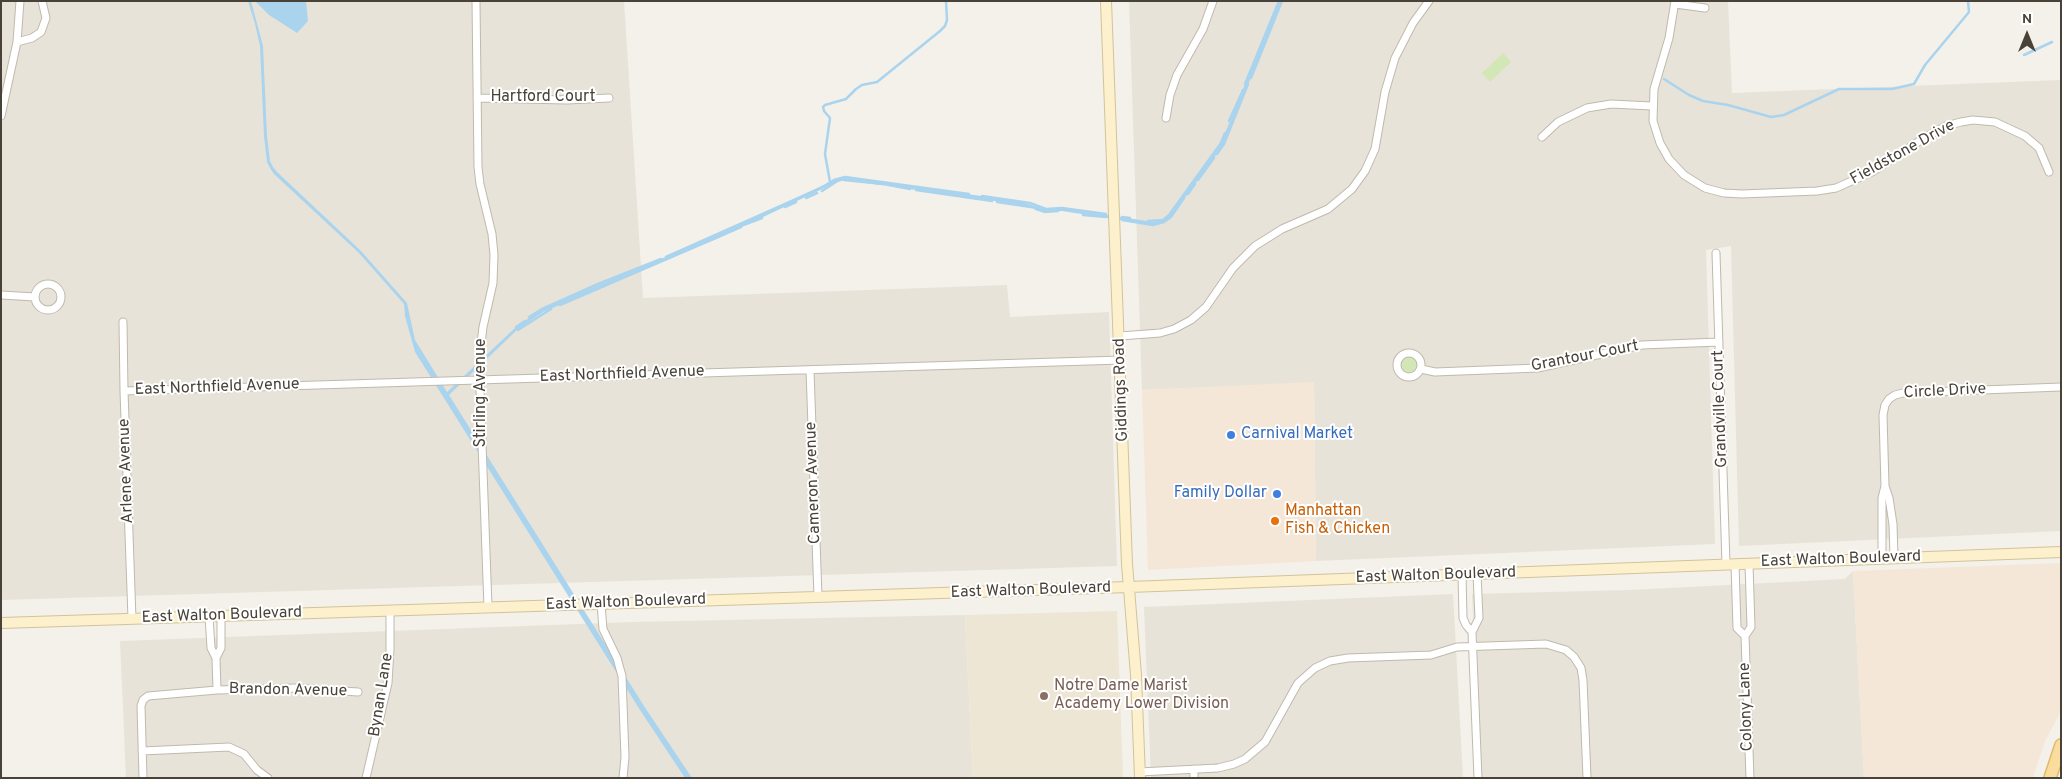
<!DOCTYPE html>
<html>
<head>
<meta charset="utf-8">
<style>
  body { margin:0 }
  #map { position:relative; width:2062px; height:779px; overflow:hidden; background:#f4f1ea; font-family:Overpass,sans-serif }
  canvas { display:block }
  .frame { position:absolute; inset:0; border:2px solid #484238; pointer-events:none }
  .north { position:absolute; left:2002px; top:10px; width:50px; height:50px; -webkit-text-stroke:4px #fff; paint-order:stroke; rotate:0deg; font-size:14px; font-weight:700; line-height:20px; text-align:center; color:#484238 }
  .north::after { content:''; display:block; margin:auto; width:18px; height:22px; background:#484238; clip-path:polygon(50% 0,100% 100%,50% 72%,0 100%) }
</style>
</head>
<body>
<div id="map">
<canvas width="2062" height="779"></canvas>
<div class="frame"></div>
<div class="north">N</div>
</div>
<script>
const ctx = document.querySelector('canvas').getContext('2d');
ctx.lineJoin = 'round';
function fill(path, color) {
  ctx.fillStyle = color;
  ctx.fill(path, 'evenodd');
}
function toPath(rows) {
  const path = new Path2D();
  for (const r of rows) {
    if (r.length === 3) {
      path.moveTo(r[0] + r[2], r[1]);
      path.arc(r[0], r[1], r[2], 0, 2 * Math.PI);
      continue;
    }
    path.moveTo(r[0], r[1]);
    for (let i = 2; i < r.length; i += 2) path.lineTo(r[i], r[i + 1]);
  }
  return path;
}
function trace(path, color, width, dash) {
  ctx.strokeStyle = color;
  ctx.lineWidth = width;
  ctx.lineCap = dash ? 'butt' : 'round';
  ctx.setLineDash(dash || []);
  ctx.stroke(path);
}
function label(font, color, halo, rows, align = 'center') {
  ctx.font = font + ' Overpass,sans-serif';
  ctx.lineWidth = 4;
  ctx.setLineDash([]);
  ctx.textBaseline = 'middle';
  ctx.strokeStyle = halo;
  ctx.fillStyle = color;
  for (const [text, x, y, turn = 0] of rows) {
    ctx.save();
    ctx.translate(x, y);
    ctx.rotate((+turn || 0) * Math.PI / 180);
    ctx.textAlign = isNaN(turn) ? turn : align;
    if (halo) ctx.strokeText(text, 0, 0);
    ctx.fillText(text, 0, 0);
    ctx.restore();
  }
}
fill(toPath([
  [1,1,624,1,643,298,1007,285,1010,317,1109,312,1117,566,1,600],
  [1129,1,1728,1,1732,93,2061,80,2061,531,1739,546,1731,246,1706,250,1715,544,1316,561,1314,383,1142,390],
  [1853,571,1864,778,1481,778,1472,594,1629,590,1845,579],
  [1453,594,1463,778,1151,778,1144,607],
  [965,615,973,778,126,778,120,641,632,622]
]), '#e8e3d9');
fill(toPath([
  [1314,382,1316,561,1148,570,1142,390],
  [2061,563,2061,711,2045,741,2033,778,1864,778,1853,571]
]), '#f5e7d7');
fill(toPath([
  [1117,611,1123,778,973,778,965,615]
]), '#ede6d5');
fill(toPath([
  [1503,53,1511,62,1490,82,1482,73],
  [1409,365,8]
]), '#d2e7b5');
fill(toPath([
  [248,1,251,1,263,46,267,136,270,161,273,167,277,172,361,251,407,303,415,340,447,392,516,327,542,309,720,234,834,180,845,177,1017,201,1046,209,1062,208,1153,222,1163,220,1169,215,1221,143,1279,1,1282,1,1224,144,1171,217,1164,222,1153,225,1062,211,1045,212,1016,204,845,180,835,183,721,237,543,312,517,330,449,395,644,706,692,778,685,778,640,710,415,352,405,316,404,304,359,253,274,174,270,168,267,162,264,136,260,46,255,24],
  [255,1,306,1,308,21,297,33,269,15]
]), '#aad4ee');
trace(toPath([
  [2024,55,2052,42],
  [1251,78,1282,1],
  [1664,79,1689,95,1703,101,1728,105,1771,117,1784,115,1839,89,1892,89,1914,84,1925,65,1969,12,1968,1],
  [1245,84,1279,1],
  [1229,121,1243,90],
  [1217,154,1224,144,1248,84],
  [844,180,883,184],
  [1198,180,1214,158],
  [830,182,825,154,830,118,824,111,823,107,825,105,846,99,856,89,862,85,877,82,940,31,945,26,947,20,946,1],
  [889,185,910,189],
  [916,190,992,201],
  [822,191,836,182],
  [1188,194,1195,184],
  [982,196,1030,203,1046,209,1062,208,1106,214],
  [806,198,817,193],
  [997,202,1031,207],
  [785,207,796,202],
  [1036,209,1045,212,1058,211],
  [1083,215,1106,217],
  [1122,217,1130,218],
  [1122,220,1153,225,1164,222,1171,217,1184,198],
  [1148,221,1163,220,1169,215,1221,143,1225,133],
  [746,224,762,218],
  [666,257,821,188,834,180,845,177,969,194],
  [560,305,741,227],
  [529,317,542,309,598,284,661,259],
  [516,327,525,321],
  [518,330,551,309]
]), '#aad4ee', 2.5);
const street = toPath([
  [476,1,478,167,480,184,492,234,494,255,493,283,483,327,479,361,488,607],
  [1675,1,1669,38,1654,89,1653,121,1660,143,1669,159,1684,175,1705,188,1724,193,1742,194,1817,191,1836,188,1872,172,1924,138,1946,126,1961,122,1973,120,1995,122,2025,136,2039,148,2049,172],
  [1675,4,1705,8],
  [17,42,32,38,41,32,46,18,42,1],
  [477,98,567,100,609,98],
  [1,116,17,42,20,1],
  [1166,118,1170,95,1177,75,1203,29,1213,1],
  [1542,137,1558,122,1587,108,1611,104,1652,106],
  [1716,253,1726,564],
  [48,297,13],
  [1,295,35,297],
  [123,322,124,391,132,619],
  [1120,336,1160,333,1174,329,1191,320,1206,307,1233,268,1255,246,1282,229,1328,209,1352,189,1365,171,1375,149,1385,92,1395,58,1413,23,1429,1],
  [1409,365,12],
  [1421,369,1435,372,1538,368,1642,345,1719,342],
  [810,370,818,597],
  [124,391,1121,360],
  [1882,558,1882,498,1885,486],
  [1894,558,1893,524,1889,498,1885,486,1883,415,1885,405,1889,399,1895,395,1903,393,2061,387],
  [1735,564,1737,628,1745,636],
  [1749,564,1751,627,1745,636,1750,778],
  [1462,574,1463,618,1466,625,1472,632],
  [1477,574,1479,618,1472,632,1478,778],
  [601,604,603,629,617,658,622,676,625,757,623,778],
  [209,616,211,648,216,658,217,690],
  [216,658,221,648,221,616],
  [142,751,229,747,244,754,257,770,268,778],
  [1194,769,1194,778],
  [1139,772,1218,768,1234,764,1245,759,1265,742,1298,683,1315,668,1330,661,1348,658,1431,655,1457,647,1546,644,1566,650,1574,657,1581,668,1583,680,1587,778],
  [143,778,141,706,143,700,148,696,217,690,296,688,358,692],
  [366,778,388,683,390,649,390,611]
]);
const secondary = toPath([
  [1106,1,1127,564,1136,675,1140,778],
  [1,623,1129,587,2061,552]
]);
const primary = toPath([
  [2050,778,2061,745]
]);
trace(street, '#c0b9ad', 9);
trace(secondary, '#d2c39b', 12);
trace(primary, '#e0ba6d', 14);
trace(street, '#fff', 7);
trace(secondary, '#fdf0cc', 10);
trace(primary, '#fadd9d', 11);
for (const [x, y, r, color] of [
  [1231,435,5,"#3f7fe0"],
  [1277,494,5,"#3f7fe0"],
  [1275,521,5,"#e8710a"],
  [1044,696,5,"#8d6e63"]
]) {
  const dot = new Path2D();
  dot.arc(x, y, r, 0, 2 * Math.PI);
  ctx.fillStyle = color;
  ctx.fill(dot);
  trace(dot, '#fff', 2);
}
label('16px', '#484238', '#fff', [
  ["Hartford Court",543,98],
  ["Fieldstone Drive",1903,153,-29],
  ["Grantour Court",1585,357,-11],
  ["East Northfield Avenue",622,375,-2],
  ["East Northfield Avenue",217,388,-2],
  ["Giddings Road",1122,390,-92],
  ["Circle Drive",1945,392,-3],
  ["Stirling Avenue",482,393,-90],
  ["Grandville Court",1721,409,-92],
  ["Arlene Avenue",127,471,-92],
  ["Cameron Avenue",814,483,-92],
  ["East Walton Boulevard",1841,560,-2],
  ["East Walton Boulevard",1436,576,-2],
  ["East Walton Boulevard",1031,591,-2],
  ["East Walton Boulevard",626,603,-2],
  ["East Walton Boulevard",222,616,-2],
  ["Brandon Avenue",288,691,1],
  ["Bynan Lane",382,695,-81],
  ["Colony Lane",1747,707,-92]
]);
label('16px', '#366cbe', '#fff', [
  ["Carnival Market",1241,435],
  ["Family Dollar",1267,494,"right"]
], 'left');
label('16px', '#c56008', '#fff', [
  ["Manhattan",1285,512],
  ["Fish & Chicken",1285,530]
], 'left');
label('16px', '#785e54', '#fff', [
  ["Notre Dame Marist",1054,687],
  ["Academy Lower Division",1054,705]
], 'left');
</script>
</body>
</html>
